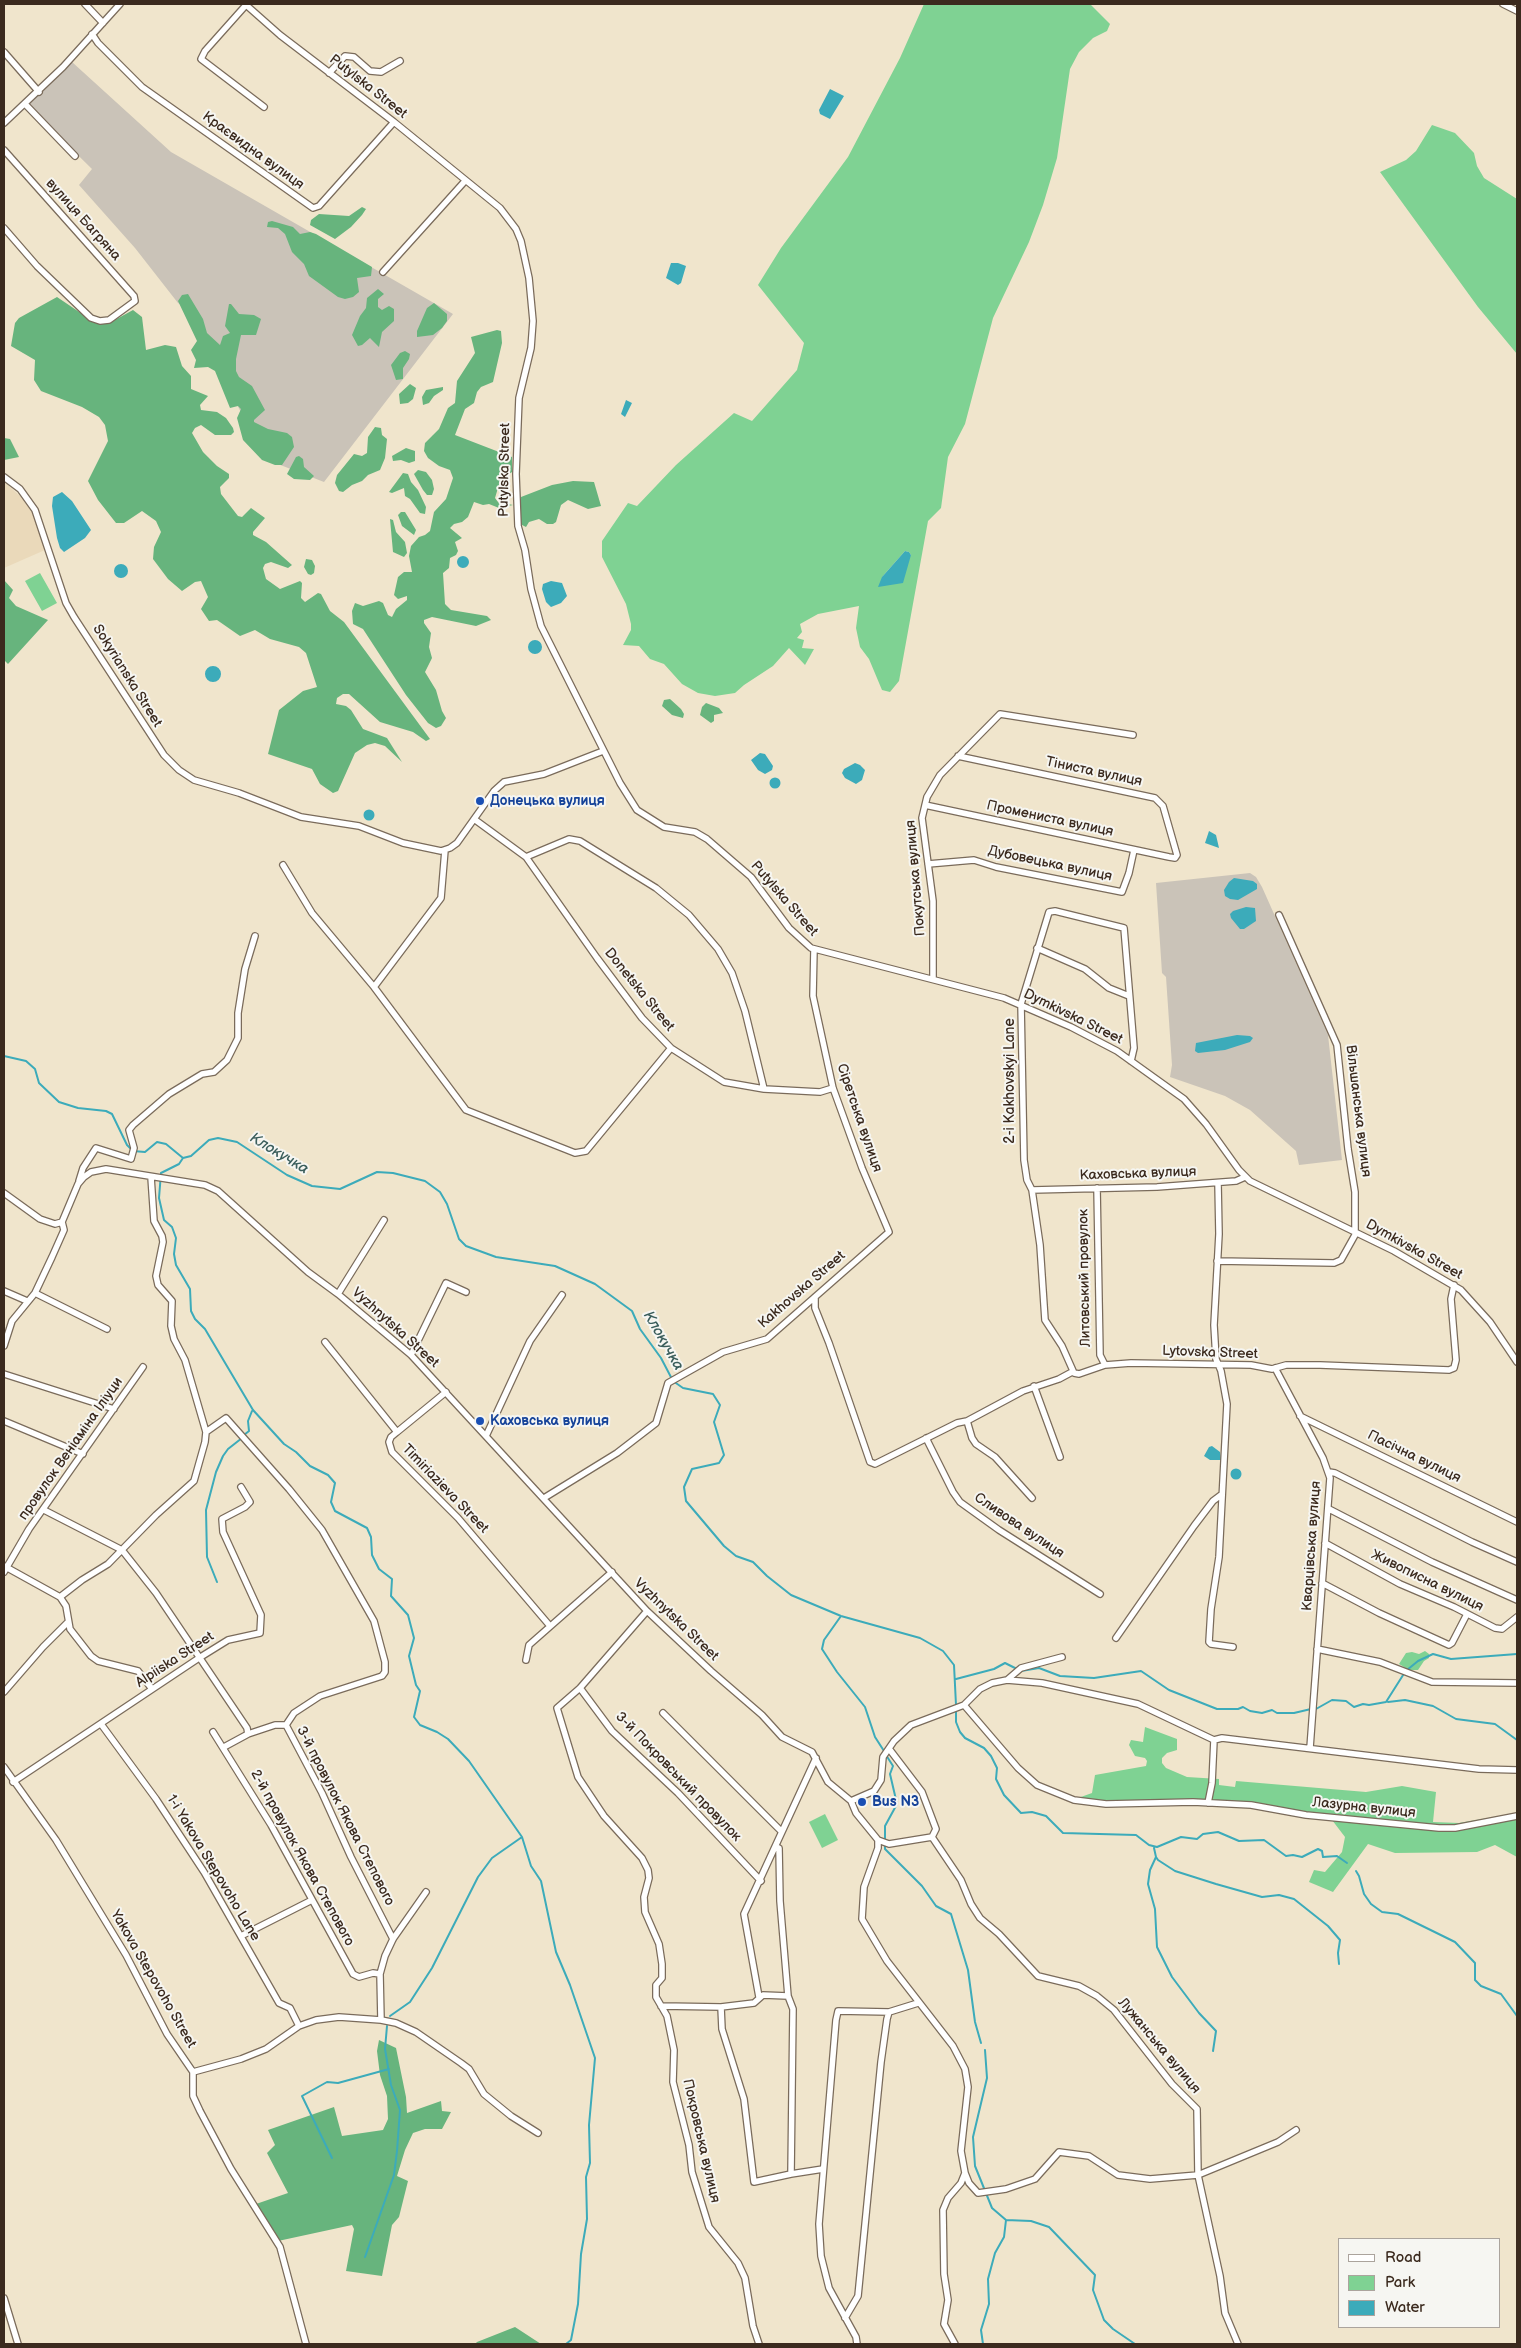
<!DOCTYPE html>
<html>
<head>
<meta charset="utf-8">
<style>
  body { margin:0 }
  #map { position:relative; width:1521px; height:2348px; overflow:hidden; background:#f0e5cc; font-family:"Balsamiq Sans",sans-serif }
  canvas { display:block }
  .frame { position:absolute; inset:0; border:5px solid #3b2a1e; pointer-events:none }
  .legend { position:absolute; left:1338px; top:2238px; width:162px; height:90px; box-sizing:border-box; background:#f6f6f2; border:1px solid #aba49d; margin:0; padding:6px 9px; list-style:none; font-size:15px; color:#3b2a1e }
  .legend li { display:flex; align-items:center; gap:10px; height:25px }
  .legend b { width:25px; border:1px solid #aba49d }
</style>
</head>
<body>
<div id="map">
<canvas width="1521" height="2348"></canvas>
<div class="frame"></div>
<ul class="legend">
<li><b style="height:6px;background:#fff"></b>Road</li>
<li><b style="height:14px;background:#7fd293"></b>Park</li>
<li><b style="height:14px;background:#3cabba"></b>Water</li>
</ul>
</div>
<script>
const ctx = document.querySelector('canvas').getContext('2d');
ctx.lineJoin = 'round';
function fill(path, color) {
  ctx.fillStyle = color;
  ctx.fill(path, 'evenodd');
}
function toPath(rows) {
  const path = new Path2D();
  for (const r of rows) {
    if (r.length === 3) {
      path.moveTo(r[0] + r[2], r[1]);
      path.arc(r[0], r[1], r[2], 0, 2 * Math.PI);
      continue;
    }
    path.moveTo(r[0], r[1]);
    for (let i = 2; i < r.length; i += 2) path.lineTo(r[i], r[i + 1]);
  }
  return path;
}
function trace(path, color, width, dash) {
  ctx.strokeStyle = color;
  ctx.lineWidth = width;
  ctx.lineCap = dash ? 'butt' : 'round';
  ctx.setLineDash(dash || []);
  ctx.stroke(path);
}
function label(font, color, halo, rows, align = 'center') {
  ctx.font = font + ' "Balsamiq Sans",sans-serif';
  ctx.lineWidth = 4;
  ctx.setLineDash([]);
  ctx.textBaseline = 'middle';
  ctx.strokeStyle = halo;
  ctx.fillStyle = color;
  for (const [text, x, y, turn = 0] of rows) {
    ctx.save();
    ctx.translate(x, y);
    ctx.rotate((+turn || 0) * Math.PI / 180);
    ctx.textAlign = isNaN(turn) ? turn : align;
    if (halo) ctx.strokeText(text, 0, 0);
    ctx.fillText(text, 0, 0);
    ctx.restore();
  }
}
fill(toPath([
  [4,482,20,496,32,512,45,550,4,568]
]), '#ead9ba');
fill(toPath([
  [72,62,171,152,453,314,324,482,265,459,230,391,195,314,178,303,135,248,79,185,92,169,27,105],
  [1250,873,1256,877,1262,887,1328,1035,1342,1160,1299,1165,1296,1151,1250,1110,1225,1096,1170,1077,1172,1065,1166,977,1162,973,1156,883]
]), '#cac3b8');
fill(toPath([
  [924,4,1090,4,1110,24,1107,31,1093,38,1079,52,1070,69,1057,158,1043,205,1029,242,993,318,965,424,948,457,941,508,928,521,899,681,890,692,882,690,869,659,860,647,856,628,859,606,818,614,800,624,802,632,797,638,804,640,802,648,814,649,805,665,789,648,773,666,744,685,735,693,715,696,698,693,682,684,664,664,650,659,639,646,623,645,631,630,631,624,626,604,602,557,602,541,628,503,637,506,676,465,734,413,752,421,797,370,804,343,758,285,781,248,848,157,900,58],
  [905,551,909,552,911,555,882,577],
  [1432,125,1455,133,1474,153,1477,166,1484,178,1517,199,1517,354,1478,307,1380,172,1406,160,1416,151],
  [40,573,57,603,42,611,25,581],
  [1425,1651,1429,1654,1429,1658,1424,1661,1418,1670,1409,1670,1399,1664,1406,1653,1412,1652,1419,1654],
  [1145,1727,1177,1739,1177,1750,1167,1753,1162,1758,1162,1763,1166,1768,1187,1777,1219,1779,1219,1785,1235,1787,1236,1781,1366,1792,1402,1786,1436,1792,1433,1822,1459,1823,1517,1813,1517,1857,1495,1845,1477,1852,1395,1853,1368,1844,1333,1892,1309,1882,1314,1870,1325,1872,1342,1852,1345,1837,1332,1820,1235,1805,1193,1803,1112,1807,1077,1804,1078,1798,1092,1793,1095,1775,1146,1766,1147,1761,1145,1758,1135,1756,1129,1745,1131,1740,1143,1742],
  [825,1814,838,1840,822,1848,809,1822]
]), '#7fd293');
fill(toPath([
  [362,207,366,209,362,215,351,227,335,239,310,225,311,220,319,214,349,216],
  [272,221,293,227,300,234,310,232,316,234,372,267,371,276,357,278,359,292,353,297,345,299,338,297,309,276,304,264,292,252,285,234,278,228,267,227,268,222],
  [378,289,384,294,378,299,378,307,382,310,389,306,394,309,394,321,382,332,379,347,370,338,362,345,358,346,352,335,360,316,366,308,367,298],
  [188,294,203,319,207,333,220,345,223,336,230,333,225,326,229,304,231,304,239,314,254,315,261,319,256,335,241,335,236,359,236,371,239,377,252,386,265,410,254,420,254,422,268,429,287,433,292,437,294,447,282,465,275,465,262,460,243,440,237,418,241,409,238,406,230,408,215,371,208,367,194,368,196,360,191,350,197,341,178,301,182,295],
  [57,297,94,322,113,321,133,310,142,317,146,350,165,345,176,347,182,366,191,376,191,389,208,396,200,405,201,410,217,412,226,418,233,428,234,432,231,435,215,435,201,425,195,428,192,433,203,452,217,466,229,474,229,478,220,487,221,494,238,516,242,517,251,508,265,518,253,532,253,535,266,542,292,565,288,568,271,562,265,564,263,568,266,579,280,589,300,581,302,583,301,598,305,602,318,593,321,594,330,611,344,622,430,739,426,741,413,732,380,722,349,694,343,694,337,698,336,704,346,706,351,710,363,729,387,738,402,762,385,746,375,743,367,745,355,753,338,791,333,793,320,784,312,769,268,754,279,710,303,691,317,687,306,653,299,647,270,639,255,630,240,636,217,620,209,621,201,609,208,597,201,581,195,582,182,591,168,579,153,559,154,547,161,532,156,521,142,511,124,523,116,523,98,500,88,481,108,441,105,425,99,417,82,407,41,391,34,380,35,360,11,346,15,323,19,318],
  [434,303,447,314,447,321,442,328,433,335,417,337,417,331,427,308],
  [497,330,501,331,502,343,493,382,481,387,477,392,474,403,465,409,455,435,512,457,512,472,500,481,495,498,498,502,513,505,499,508,489,504,483,505,474,502,468,517,462,522,454,524,450,528,462,538,455,542,458,551,456,555,450,558,449,568,443,573,445,604,451,610,487,616,491,620,476,626,432,617,424,620,424,623,431,633,429,647,432,658,425,672,436,690,442,711,446,718,441,726,436,728,428,723,406,695,363,629,353,624,352,611,355,603,363,606,379,601,383,603,388,615,392,617,396,609,407,600,407,596,398,599,394,595,398,577,404,572,412,572,409,556,411,546,419,537,425,535,430,531,434,512,446,499,453,478,450,470,439,466,428,458,424,451,425,443,439,429,448,408,455,403,457,381,475,353,471,337],
  [405,351,410,354,409,359,403,368,403,379,396,380,391,365,400,353],
  [410,384,416,388,413,399,408,403,400,404,399,394],
  [443,387,443,390,434,396,429,403,423,405,422,397,426,390],
  [375,427,381,428,382,435,387,439,385,458,380,470,368,475,362,481,352,485,343,492,339,491,335,483,337,475,354,454,362,456,367,453,368,437],
  [4,438,10,439,19,457,4,460],
  [406,448,415,451,415,461,409,463,401,460,393,461,392,456],
  [299,456,303,459,304,467,314,476,310,480,294,479,287,474,296,457],
  [418,470,426,472,432,480,434,489,432,495,427,495,423,490,414,474],
  [403,473,408,474,411,482,418,490,426,507,425,514,420,513,410,499,405,496,404,488,392,493,389,492],
  [573,481,594,482,601,506,588,509,568,500,561,505,556,522,553,524,547,524,539,519,529,522,526,527,522,525,520,522,521,497,552,485],
  [401,512,405,512,416,530,414,535,402,526,398,515],
  [390,519,393,520,396,532,405,542,407,553,404,557,393,552],
  [306,559,312,560,315,566,314,573,311,575,308,574,304,567],
  [4,580,13,590,9,598,16,606,48,620,8,664,4,660],
  [670,699,681,709,684,714,683,718,672,715,662,706,664,700],
  [706,703,719,708,723,713,714,715,714,721,711,723,700,715,702,707],
  [379,2040,396,2048,406,2097,407,2113,441,2101,442,2111,451,2112,442,2129,425,2129,413,2133,405,2150,397,2176,408,2181,399,2217,392,2225,382,2276,346,2271,354,2229,352,2225,278,2241,256,2204,288,2193,267,2153,275,2145,268,2130,334,2107,342,2136,383,2130,388,2119,387,2096,380,2075,377,2051],
  [515,2327,541,2344,475,2344,477,2342]
]), '#67b47d');
fill(toPath([
  [830,89,844,96,830,119,820,114,819,110],
  [671,263,678,263,686,266,681,283,678,285,666,278],
  [626,400,632,403,625,417,621,414],
  [62,492,72,501,91,530,85,538,64,552,60,548,57,538,52,506,53,497],
  [905,551,909,552,911,555,903,583,878,587,882,577],
  [463,562,6],
  [121,571,7],
  [551,581,562,583,567,596,561,603,551,607,546,602,542,589,543,584],
  [535,647,7],
  [213,674,8],
  [760,753,765,754,773,766,772,770,765,774,758,770,751,760],
  [855,763,860,765,865,770,862,780,856,784,845,778,842,773,844,769],
  [775,783,5.5],
  [369,815,5.5],
  [1209,831,1216,835,1219,848,1205,843],
  [1234,878,1253,881,1257,884,1257,889,1238,900,1230,899,1225,896,1224,890,1229,882],
  [1246,907,1255,908,1256,921,1244,929,1240,929,1231,918,1230,914,1233,911],
  [1237,1035,1250,1036,1253,1038,1250,1042,1225,1050,1198,1053,1195,1051,1196,1043],
  [1212,1446,1220,1452,1221,1460,1210,1460,1204,1456,1209,1447],
  [1236,1474,5.5]
]), '#3cabba');
trace(toPath([
  [4,1056,26,1061,35,1069,39,1083,59,1102,78,1108,106,1111,112,1114,127,1145,133,1151,145,1152,157,1142,166,1144,183,1158,191,1156,209,1140,218,1138,237,1142,287,1175,312,1186,340,1189,377,1172,393,1173,425,1181,440,1192,447,1204,459,1239,466,1246,496,1257,555,1266,595,1284,632,1311,640,1329,661,1358,673,1381,683,1388,713,1394,720,1405,714,1422,724,1455,719,1463,692,1469,684,1487,686,1501,724,1546,736,1556,753,1562,767,1576,791,1595,841,1616,920,1638,943,1651,954,1665,956,1705],
  [183,1158,179,1164,161,1173,159,1198,164,1220,172,1227,176,1238,174,1254,176,1265,190,1289,191,1311,195,1319,205,1329,253,1410,284,1444,296,1452,310,1466,328,1475,335,1483,331,1502,335,1511,367,1528,371,1537,372,1555,379,1569,392,1579,391,1596,408,1615,414,1638,409,1656,416,1685,420,1691,414,1717,420,1725,437,1732,448,1739,469,1761,522,1837,531,1866,541,1881,556,1952,570,1985,595,2058,589,2125,590,2163,586,2177,587,2219,581,2254,578,2304,571,2340,566,2344],
  [244,1435,249,1431,248,1421,252,1411],
  [217,1582,207,1557,206,1510,216,1472,223,1456,228,1449,242,1438],
  [841,1616,824,1640,822,1649,837,1672,865,1707,875,1737,884,1751],
  [1407,1670,1418,1661,1433,1654,1451,1659,1517,1654],
  [956,1679,994,1669,1005,1663,1021,1671,1039,1668,1060,1676,1094,1678,1141,1671,1169,1690,1217,1709,1238,1709,1243,1707,1250,1711,1262,1713,1272,1710,1277,1713,1294,1713,1311,1709],
  [1388,1702,1405,1700,1433,1706,1456,1719,1495,1724,1517,1740],
  [1316,1709,1332,1700,1346,1701,1354,1707,1363,1704,1369,1705,1386,1702,1405,1672],
  [956,1710,956,1722,960,1732,965,1738,984,1748,991,1756,997,1768,996,1779,1004,1795,1021,1813,1032,1812,1046,1816,1063,1833,1136,1835,1149,1845,1157,1847,1181,1837,1197,1839,1203,1834,1218,1832,1239,1841,1264,1840,1286,1856,1293,1855,1302,1857,1318,1849,1322,1851,1323,1857,1337,1856,1347,1863],
  [886,1755,893,1766,890,1774,897,1804,885,1826,885,1849,922,1886,936,1906,951,1914,968,1970,975,2022,981,2043],
  [1154,1848,1156,1857,1150,1870,1148,1884,1155,1909,1157,1947,1172,1977,1199,2013,1216,2031,1213,2051],
  [1156,1857,1158,1860,1175,1871,1216,1884,1262,1897,1279,1895,1294,1899,1328,1926,1340,1940,1338,1953,1339,1964],
  [1356,1871,1359,1876,1364,1894,1371,1904,1382,1912,1398,1914,1455,1942,1475,1963,1475,1980,1481,1986,1501,1994,1517,2016],
  [390,2016,410,2002,432,1968,478,1877,492,1858,522,1837],
  [985,2050,987,2078,973,2137,975,2166,992,2208,1006,2220,1031,2221,1049,2227,1095,2275,1093,2290,1104,2320,1113,2329,1135,2344],
  [332,2158,302,2096,327,2082,338,2083,389,2069],
  [365,2257,394,2175,397,2151,400,2110,391,2085,385,2049,387,2026],
  [983,2344,981,2330,989,2304,988,2279,995,2253,1004,2237,1006,2220]
]), '#3cabba', 2);
const minor = toPath([
  [85,4,103,23],
  [245,4,280,35,394,122,500,208,516,229,521,241,529,278,533,321,531,348,519,398,516,474,518,526,525,550,531,589,541,626,620,783,637,810,664,827,695,832,707,839,751,877,789,928,811,948,1004,998,1071,1027,1117,1051,1184,1099,1206,1124,1239,1170,1250,1181,1394,1251,1461,1290,1490,1322,1517,1362],
  [1503,4,1517,11],
  [246,5,205,51,201,59,264,107],
  [92,34,98,43,142,87,313,208,319,206,394,122],
  [4,52,39,92],
  [329,73,345,56,354,57,370,71,381,72,400,61],
  [25,104,75,156],
  [4,123,63,67,120,4],
  [4,150,134,296,135,301,109,320,100,321,91,318,37,266,4,228],
  [383,272,465,181],
  [4,477,20,489,35,510,66,603,74,617,164,755,179,770,194,780,239,793,301,817,359,826,403,843,441,851,450,848,457,843,494,791,504,782,544,774,603,751],
  [925,805,1169,857,1175,858,1177,855,1163,806,1155,798,958,756],
  [474,819,526,857,597,958,642,1018,671,1048,724,1082,764,1089,820,1092,833,1088],
  [526,857,569,839,580,841,656,888,689,915,718,949,732,973,745,1011,764,1089],
  [928,864,974,860,996,867,1122,892,1129,873,1134,850],
  [283,865,312,913,374,987,466,1110,575,1153,586,1151,671,1048],
  [1037,948,1085,969,1109,988,1129,996],
  [933,979,933,901,922,818,927,797,940,775,1000,714,1133,735],
  [374,987,441,898,445,850],
  [1131,1061,1134,1048,1124,928,1055,911,1049,912,1021,1004,1024,1160,1027,1180,1032,1190,1040,1245,1045,1320,1062,1346,1074,1373,1079,1374,1105,1365,1131,1363,1251,1365,1272,1369,1286,1365,1320,1365,1449,1370,1454,1368,1456,1360,1451,1299,1454,1285],
  [79,1181,83,1168,96,1148,131,1159,134,1148,129,1130,133,1125,169,1094,202,1074,214,1072,227,1060,238,1038,238,1013,245,969,255,936],
  [1218,1183,1219,1234,1214,1325,1216,1359,1221,1371,1227,1404,1219,1557,1211,1609,1209,1642,1211,1644,1233,1647],
  [1097,1188,1100,1355,1105,1365],
  [1032,1190,1157,1187,1236,1181,1245,1177],
  [4,1193,40,1219,55,1224,62,1222,78,1184,84,1177,91,1172,106,1169,205,1185,218,1191,308,1272,338,1294,411,1355,647,1611,711,1671,762,1715,782,1737,812,1752,828,1782,851,1801,856,1813,878,1840,878,1848,864,1887,862,1919,887,1961,953,2046,965,2069,968,2087,961,2151,965,2173,969,2183,978,2193,1006,2189,1035,2179,1059,2152,1089,2156,1118,2175,1150,2179,1198,2175,1278,2142,1296,2130],
  [1217,1261,1334,1263,1341,1260,1355,1235,1355,1192,1348,1149,1337,1045,1279,915],
  [4,1291,27,1301],
  [35,1293,107,1329],
  [338,1294,384,1220],
  [815,1297,815,1308,829,1343,870,1462,875,1464,957,1423,967,1421,1023,1391,1059,1379,1072,1372],
  [325,1342,397,1432,391,1437,389,1442,392,1452,458,1518,550,1626],
  [4,1346,12,1321,35,1293,52,1257,64,1230,62,1222],
  [411,1355,446,1283,466,1292],
  [1275,1368,1323,1458,1330,1478,1310,1748],
  [4,1374,114,1409],
  [1034,1386,1060,1457],
  [1300,1416,1517,1522],
  [4,1421,83,1454],
  [967,1421,972,1438,976,1444,995,1457,1032,1498],
  [206,1432,226,1418,289,1489,322,1530,374,1621,385,1662,385,1672,382,1676,320,1696,294,1713,286,1725],
  [397,1432,446,1392],
  [486,1436,530,1341,562,1295],
  [926,1438,953,1492,960,1502,999,1530,1100,1594],
  [1329,1472,1335,1473,1472,1542,1517,1562],
  [544,1498,617,1453,656,1423,668,1383,723,1352,767,1339,889,1232,862,1168,833,1088,813,996,814,949],
  [1329,1509,1432,1562,1517,1600],
  [44,1510,122,1550,156,1593,247,1728,248,1734,275,1725,286,1725,322,1793,351,1857,393,1939],
  [1325,1543,1400,1584,1454,1607,1495,1628,1502,1629,1517,1617],
  [4,1566,60,1597,66,1606,70,1629,91,1656,98,1661,138,1671,152,1689],
  [4,1572,29,1529,143,1367],
  [1322,1583,1379,1613,1449,1645,1452,1643,1467,1614],
  [60,1597,82,1580,108,1564,156,1515,194,1481,205,1442,206,1432,185,1360,174,1339,171,1326,172,1301,158,1285,156,1276,163,1242,162,1236,154,1221,151,1177],
  [647,1611,580,1688,557,1708,578,1777,604,1816,642,1858,648,1870,649,1878,644,1897,645,1912,659,1944,662,1964,662,1978,656,1985,656,1997,667,2016,674,2050,673,2082,689,2145,692,2172,709,2227,738,2263,745,2278,753,2326,759,2344],
  [1116,1638,1194,1526,1213,1501,1221,1495],
  [1317,1649,1380,1662,1432,1682,1517,1683],
  [526,1660,529,1645,612,1572],
  [1007,1680,1021,1668,1062,1657],
  [580,1688,612,1731,678,1793,761,1881],
  [4,1692,43,1647,67,1623],
  [964,1705,980,1689,992,1683,1007,1680,1042,1683,1138,1704,1214,1740],
  [663,1713,781,1831],
  [101,1724,156,1799,204,1872,279,2003,290,2008,299,2026],
  [213,1732,271,1825,353,1974,359,1977,373,1973,380,1974],
  [224,1747,248,1734],
  [890,1750,922,1792,936,1829,932,1837],
  [4,1767,56,1840,126,1955,167,2034,193,2072],
  [13,1782,199,1658,228,1640,260,1633,261,1615,223,1532,222,1519,245,1507,250,1502,241,1487],
  [851,1801,874,1791,881,1780,883,1757,894,1741,911,1725,964,1705,1018,1768,1037,1785,1074,1800,1106,1804,1193,1802,1251,1805,1306,1815,1439,1828,1455,1828,1517,1816],
  [1208,1803,1212,1783,1214,1740,1222,1738,1479,1769,1517,1770],
  [878,1840,889,1844,932,1837,961,1880,971,1904,980,1918,999,1934,1038,1976,1079,1986,1097,1996,1114,2010,1172,2084,1197,2109,1198,2175,1220,2276,1225,2313,1238,2344],
  [776,1847,779,1848,780,1901,788,1996,793,2009,791,2174,823,2169],
  [241,1936,312,1900],
  [759,1997,744,1914,816,1758],
  [661,2006,721,2007,754,2003,763,1995,788,1996],
  [721,2007,722,2029,744,2099,754,2182,791,2174],
  [381,2020,380,1974,385,1956,393,1939,426,1892],
  [193,2072,241,2059,266,2049,299,2026,316,2020,339,2017,381,2020,396,2023,416,2032,461,2063,469,2069,484,2094,511,2116,538,2133],
  [193,2072,193,2096,200,2111,231,2169,280,2247,306,2344],
  [4,2298,18,2344],
  [845,2318,858,2296,881,2062,887,2019,889,2012,918,2003],
  [857,2344,856,2337,829,2288,821,2256,819,2224,836,2020,838,2011,889,2012],
  [955,2344,944,2324,948,2300,944,2274,943,2210,948,2198,961,2183,965,2173]
]);
trace(minor, '#7a6b5b', 8);
trace(minor, '#fff', 5.5);
for (const [x, y, r, color] of [
  [480,801,5,"#1a4fb4"],
  [480,1421,5,"#1a4fb4"],
  [862,1802,5,"#1a4fb4"]
]) {
  const dot = new Path2D();
  dot.arc(x, y, r, 0, 2 * Math.PI);
  ctx.fillStyle = color;
  ctx.fill(dot);
  trace(dot, '#f6f6f2', 2);
}
label('14px', '#3b2a1e', '#f6f6f2', [
  ["Putylska Street",368,87,38],
  ["Краєвидна вулиця",253,151,36],
  ["вулиця Багряна",83,220,48],
  ["Putylska Street",505,470,-89],
  ["Sokyrianska Street",127,676,58],
  ["Тіниста вулиця",1094,772,12],
  ["Промениста вулиця",1050,819,12],
  ["Дубовецька вулиця",1050,864,12],
  ["Покутська вулиця",916,878,-95],
  ["Putylska Street",784,899,49],
  ["Donetska Street",639,990,51],
  ["Dymkivska Street",1073,1017,26],
  ["2-i Kakhovskyi Lane",1010,1081,-90],
  ["Вільшанська вулиця",1358,1111,83],
  ["Сіретська вулиця",859,1118,71],
  ["Каховська вулиця",1138,1174,-2],
  ["Dymkivska Street",1414,1250,29],
  ["Литовський провулок",1085,1278,-91],
  ["Kakhovska Street",802,1290,-41],
  ["Vyzhnytska Street",395,1328,42],
  ["Lytovska Street",1210,1353,2],
  ["провулок Веніаміна Іліуци",71,1449,-55],
  ["Пасічна вулиця",1414,1457,26],
  ["Timiriazieva Street",445,1489,46],
  ["Сливова вулиця",1019,1526,34],
  ["Кварцівська вулиця",1312,1546,-86],
  ["Живописна вулиця",1427,1581,26],
  ["Vyzhnytska Street",676,1620,44],
  ["Alpiiska Street",175,1660,-33],
  ["3-й Покровський провулок",678,1777,46],
  ["Лазурна вулиця",1364,1808,6],
  ["3-й провулок Якова Степового",345,1816,63],
  ["2-й провулок Якова Степового",302,1858,61],
  ["1-i Yakova Stepovoho Lane",213,1868,59],
  ["Yakova Stepovoho Street",153,1979,60],
  ["Лужанська вулиця",1159,2046,50],
  ["Покровська вулиця",701,2141,77]
]);
label('bold 14px', '#164399', '#f6f6f2', [
  ["Донецька вулиця",490,801],
  ["Каховська вулиця",490,1421],
  ["Bus N3",872,1802]
], 'left');
label('italic 15px', '#3b5e5c', '#f6f6f2', [
  ["Клокучка",279,1154,31],
  ["Клокучка",663,1341,60]
]);
</script>
</body>
</html>
